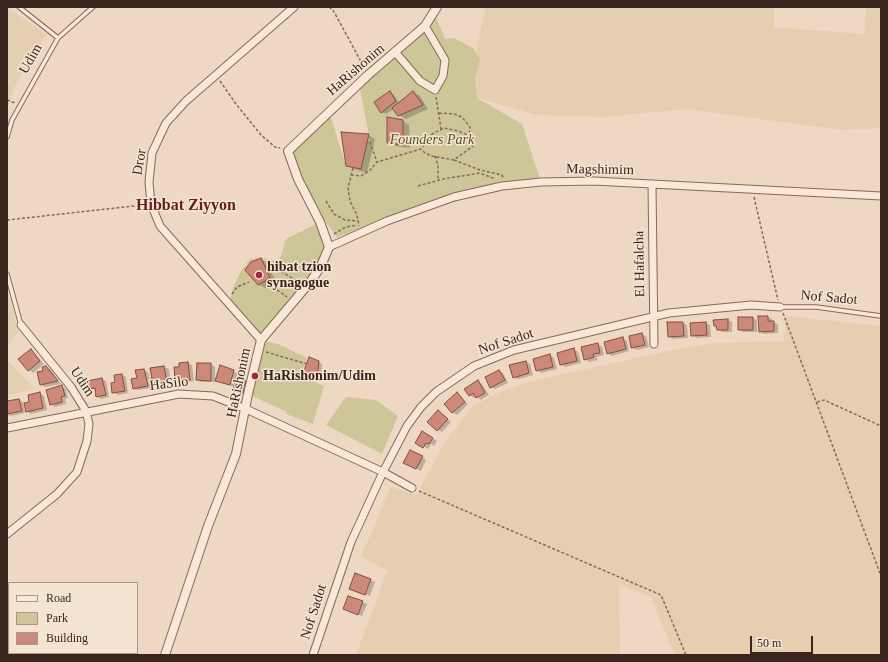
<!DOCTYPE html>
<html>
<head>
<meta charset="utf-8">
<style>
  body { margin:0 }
  #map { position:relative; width:888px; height:662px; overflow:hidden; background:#eed8c4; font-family:Georgia,serif }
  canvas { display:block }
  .frame { position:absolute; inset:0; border:8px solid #39251e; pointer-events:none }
  .legend { position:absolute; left:8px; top:582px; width:130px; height:72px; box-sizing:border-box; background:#f6e4d3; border:1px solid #aa988b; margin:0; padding:5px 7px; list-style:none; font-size:12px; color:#39251e }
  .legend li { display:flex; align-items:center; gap:8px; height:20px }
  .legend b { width:20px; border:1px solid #aa988b }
  .scale { position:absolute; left:750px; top:636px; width:63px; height:18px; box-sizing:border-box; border:2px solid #39251e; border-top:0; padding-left:5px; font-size:12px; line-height:14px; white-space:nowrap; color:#39251e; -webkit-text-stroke:3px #f6e4d3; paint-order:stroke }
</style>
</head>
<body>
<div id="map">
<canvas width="888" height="662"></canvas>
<div class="frame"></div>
<ul class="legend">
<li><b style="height:5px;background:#f9e7d7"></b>Road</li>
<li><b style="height:11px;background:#ccc698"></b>Park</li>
<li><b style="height:11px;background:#cc897a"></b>Building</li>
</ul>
<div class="scale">50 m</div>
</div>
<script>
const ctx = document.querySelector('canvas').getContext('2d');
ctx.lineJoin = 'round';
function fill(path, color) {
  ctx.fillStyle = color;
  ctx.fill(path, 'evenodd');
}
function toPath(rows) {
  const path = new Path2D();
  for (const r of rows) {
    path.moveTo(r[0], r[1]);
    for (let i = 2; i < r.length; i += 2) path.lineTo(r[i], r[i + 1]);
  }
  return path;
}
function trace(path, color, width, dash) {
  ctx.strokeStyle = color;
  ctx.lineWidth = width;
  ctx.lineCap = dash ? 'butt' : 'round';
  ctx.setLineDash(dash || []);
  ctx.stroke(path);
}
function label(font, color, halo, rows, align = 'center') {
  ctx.font = font + ' Georgia,serif';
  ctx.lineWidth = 3;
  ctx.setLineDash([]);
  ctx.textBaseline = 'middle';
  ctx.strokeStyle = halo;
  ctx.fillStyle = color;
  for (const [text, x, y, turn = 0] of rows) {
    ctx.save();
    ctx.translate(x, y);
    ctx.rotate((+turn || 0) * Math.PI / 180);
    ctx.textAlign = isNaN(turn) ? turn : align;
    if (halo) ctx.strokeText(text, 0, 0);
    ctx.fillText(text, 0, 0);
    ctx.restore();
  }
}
fill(toPath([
  [7,7,46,34,15,86,7,112],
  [486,7,774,7,774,27,864,34,866,7,881,7,881,128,841,130,686,109,605,117,537,115,466,95],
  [7,287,18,332,7,348],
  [786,316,881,326,881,655,675,655,651,597,619,584,620,655,356,655,387,571,361,556,391,487,417,495,443,444,474,405,493,395,532,381,677,349,716,343,784,341],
  [7,360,35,389,7,395]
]), '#e4d0b1');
fill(toPath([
  [434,13,445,39,454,38,473,48,480,60,475,78,477,98,522,124,541,182,491,185,337,237,307,197,288,151,329,111,346,166,361,169,367,141,370,141,359,84],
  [320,222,329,247,311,281,258,337,230,301,233,288,241,271,250,259,261,258,276,261,292,270,279,262,286,239],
  [261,340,278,344,307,358,300,376,324,386,313,424,286,414,287,412,248,394],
  [346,397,376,400,398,416,382,454,326,425]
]), '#ccc698');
fill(toPath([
  [390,92,394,95,399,103,413,92,420,96,428,109,406,119,399,115,394,109,386,114,382,112],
  [403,121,409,125,410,148,395,146,388,142],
  [368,135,375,139,367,173,354,169,347,165],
  [261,259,267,263,276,282,265,288,258,284],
  [768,317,772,319,772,322,778,324,778,333,764,334,760,331],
  [753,318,757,320,757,332,743,332,739,329],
  [728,320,732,322,732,332,722,332,715,326],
  [683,323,687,325,688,338,673,339,668,336],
  [706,323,710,325,711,337,697,338,692,335],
  [642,334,646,336,649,347,637,350,632,348],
  [622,338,627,341,629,351,612,356,608,353],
  [598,344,602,347,604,355,596,357,598,360,589,362,585,359],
  [574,349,578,352,581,363,565,367,561,364],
  [31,350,44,364,33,373,29,370],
  [550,355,554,358,557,369,541,373,537,370],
  [318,362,322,364,321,379,304,373],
  [526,362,530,364,533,375,518,379,513,377],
  [188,363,192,365,194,381,180,383,176,380,180,364],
  [211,364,215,367,215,382,201,382,197,380],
  [46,367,51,370,61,384,45,387,40,384],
  [164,367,169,369,171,385,158,387,154,384,151,369],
  [220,367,238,373,236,379,250,384,247,394,238,392,234,389,235,387,216,381],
  [144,370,148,372,152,388,138,390,134,388,138,379,136,371],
  [499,371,503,373,508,383,495,389,491,387],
  [122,375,126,377,128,393,118,395,113,392,116,383],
  [102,379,106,381,109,397,101,399,97,396,96,390,90,388,88,382],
  [478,381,482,384,489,395,481,400,476,396,474,398,469,395],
  [62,386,66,389,68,398,65,399,66,404,55,407,51,404],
  [39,393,44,396,47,410,31,414,27,411,30,402],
  [457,394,468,404,457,415,452,412],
  [19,400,23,402,25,413,11,416,7,414,7,402],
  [442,414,451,422,442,432,438,430],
  [422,432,437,441,434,446,431,444,428,449,416,442],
  [422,457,426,460,421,471,409,465],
  [356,574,375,582,370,596,355,591],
  [362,602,367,604,362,616,344,609]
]), '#0003');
const building = toPath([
  [390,91,396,101,381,113,374,102,390,91],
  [413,91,423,105,398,116,392,108,413,91],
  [387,117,403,120,403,145,387,143,387,117],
  [341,132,369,134,361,169,346,166,341,132],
  [261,258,270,278,258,285,245,270,251,262,261,258],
  [758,316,768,316,768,321,774,321,774,331,759,332,758,316],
  [738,317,753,317,753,330,738,330,738,317],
  [728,319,728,330,717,330,716,326,714,326,713,320,728,319],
  [667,322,683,322,684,336,668,337,667,322],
  [706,322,707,335,691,336,690,323,706,322],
  [642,333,645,345,631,348,629,336,642,333],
  [623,337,626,349,607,354,604,342,623,337],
  [598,343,600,353,593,354,594,357,584,360,581,347,598,343],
  [574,348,577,361,560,365,557,353,574,348],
  [31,349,40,361,28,371,18,359,31,349],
  [550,354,553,367,536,371,533,359,550,354],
  [309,357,319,361,317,378,303,373,309,357],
  [526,361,529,373,513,378,509,365,526,361],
  [188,362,190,380,175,381,174,367,179,367,179,363,188,362],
  [197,363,211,363,211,381,196,380,197,363],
  [220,365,234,370,230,385,215,381,220,365],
  [46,366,58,381,40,385,37,372,43,371,42,367,46,366],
  [164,366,167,383,153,385,150,368,164,366],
  [144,369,148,386,133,389,131,379,137,378,135,370,144,369],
  [499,370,505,380,490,388,485,377,499,370],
  [122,374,125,391,112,393,111,383,115,382,114,375,122,374],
  [102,378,106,395,96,397,95,388,89,389,87,381,102,378],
  [236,378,246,381,243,393,233,390,236,378],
  [478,380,485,393,476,398,473,393,469,396,464,389,478,380],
  [62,385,65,396,61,397,62,402,50,405,46,390,62,385],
  [40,392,43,408,26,412,24,403,29,402,28,395,40,392],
  [457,392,465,402,452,413,444,404,457,392],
  [19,399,22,411,7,414,7,401,19,399],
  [438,410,448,419,437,431,427,422,438,410],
  [422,431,433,438,429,444,426,443,423,448,415,443,422,431],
  [410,450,423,456,416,469,403,463,410,450],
  [355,573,371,579,365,595,349,589,355,573],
  [348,596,363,601,358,615,343,609,348,596]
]);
fill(building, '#cc897a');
trace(building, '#884c40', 1);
const service = toPath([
  [19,7,58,38,93,7],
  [7,137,12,120,58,38],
  [7,274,21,325],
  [780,307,816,307,881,316]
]);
const minor = toPath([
  [396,53,420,81,435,90,443,76,445,60,425,26],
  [652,184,654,344],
  [329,247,387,221,454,197,502,186,541,182,594,181,881,196],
  [261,340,160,226,151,204,149,182,152,153,166,123,186,101,294,7],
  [7,428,179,394,213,396,246,409,383,472,412,488],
  [7,534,57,494,77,472,87,441,89,424,86,411,71,387,21,325],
  [313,655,351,542,383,472,407,426,421,407,436,392,474,366,514,350,669,313,751,305,780,307]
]);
const tertiary = toPath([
  [165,655,208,526,236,454,248,394,261,340,311,281,321,266,329,247,320,222,298,179,288,151,368,75,425,26,437,7]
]);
trace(service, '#89685a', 5.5);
trace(minor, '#89685a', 9);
trace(tertiary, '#89685a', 10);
trace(toPath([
  [329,7,333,10,364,67],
  [220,81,236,104,261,135,275,147,280,148],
  [436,97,441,129],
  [7,100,15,103],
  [439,113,454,114,462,117,470,127,469,136],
  [370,142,377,162],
  [435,156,438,165,438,180],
  [454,160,480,170,502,175,503,178],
  [353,168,348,188,350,201,357,215,359,226],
  [351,175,361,176,370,170,377,162,421,149,432,134,444,128,458,131,468,135,473,146,454,160,432,156,425,153,421,149],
  [418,186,443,179,480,173,495,179],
  [754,197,778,300],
  [326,201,334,214,345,220,358,221],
  [7,220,143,205],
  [334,234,346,227,357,225],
  [267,271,277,269,300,283],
  [265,281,287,297],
  [232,294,237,287,249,282],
  [783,313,881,576],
  [266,352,307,364],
  [817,402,824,400,881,426],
  [419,491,661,595,686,655]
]), '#89685a', 1.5, [3, 2]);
trace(service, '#f9e7d7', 3.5);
trace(minor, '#f9e7d7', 7);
trace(tertiary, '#f9e7d7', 8);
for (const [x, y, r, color] of [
  [259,275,4,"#982a44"],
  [255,376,4,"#982a44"]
]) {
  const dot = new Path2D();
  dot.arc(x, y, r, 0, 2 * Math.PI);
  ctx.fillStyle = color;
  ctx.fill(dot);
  trace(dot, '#f6e4d3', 1.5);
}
label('14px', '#39251e', '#f6e4d3', [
  ["Udim",31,59,-60],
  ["HaRishonim",356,70,-41],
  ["Dror",140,162,-80],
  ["Magshimim",600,170,1],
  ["El Hafalcha",640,264,-91],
  ["Nof Sadot",829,298,5],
  ["Nof Sadot",506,342,-18],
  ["Udim",82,382,56],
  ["HaRishonim",239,383,-78],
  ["HaSilo",169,384,-7],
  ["Nof Sadot",314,612,-72]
]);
label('italic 14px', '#545525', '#f6e4d3', [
  ["Founders Park",432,140]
]);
label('bold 14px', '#39251e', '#f6e4d3', [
  ["hibat tzion",267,267],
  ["synagogue",267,283],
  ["HaRishonim/Udim",263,376]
], 'left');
label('bold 16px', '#651e1f', '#f6e4d3', [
  ["Hibbat Ziyyon",186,206]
]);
</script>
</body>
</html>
